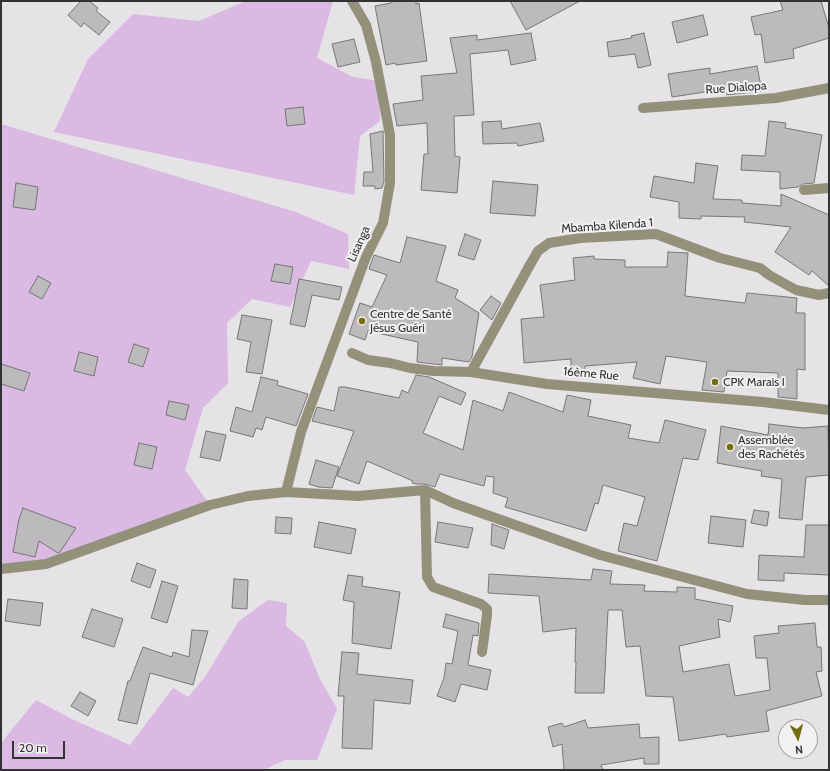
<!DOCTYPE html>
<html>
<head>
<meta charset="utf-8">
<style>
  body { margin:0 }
  #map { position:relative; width:830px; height:771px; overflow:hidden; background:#e5e3e6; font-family:Cabin,sans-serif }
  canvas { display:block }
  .frame { position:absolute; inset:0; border:2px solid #333233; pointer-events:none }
  .north { position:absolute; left:778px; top:719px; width:40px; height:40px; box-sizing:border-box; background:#f2f0f3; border:1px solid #a6a4a6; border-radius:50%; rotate:174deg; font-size:11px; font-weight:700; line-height:16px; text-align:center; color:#333233 }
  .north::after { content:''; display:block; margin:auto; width:14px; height:18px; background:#746e0d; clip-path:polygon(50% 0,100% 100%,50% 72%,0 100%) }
  .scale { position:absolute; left:12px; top:741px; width:53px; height:18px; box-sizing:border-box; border:2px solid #333233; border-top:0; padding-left:5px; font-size:12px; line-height:14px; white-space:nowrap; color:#333233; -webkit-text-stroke:3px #f2f0f3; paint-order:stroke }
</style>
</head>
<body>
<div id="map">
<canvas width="830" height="771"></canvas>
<div class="frame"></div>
<div class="north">N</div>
<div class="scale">20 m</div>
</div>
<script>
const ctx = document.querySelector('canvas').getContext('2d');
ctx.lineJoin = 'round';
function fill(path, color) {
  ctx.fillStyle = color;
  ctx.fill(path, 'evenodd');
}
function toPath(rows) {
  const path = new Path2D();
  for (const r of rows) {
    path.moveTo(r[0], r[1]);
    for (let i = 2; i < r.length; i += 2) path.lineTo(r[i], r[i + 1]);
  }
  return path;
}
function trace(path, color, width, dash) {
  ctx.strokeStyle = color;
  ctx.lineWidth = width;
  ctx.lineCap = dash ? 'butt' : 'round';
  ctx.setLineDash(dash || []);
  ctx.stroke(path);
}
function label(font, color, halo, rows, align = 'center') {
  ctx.font = font + ' Cabin,sans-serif';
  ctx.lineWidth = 4;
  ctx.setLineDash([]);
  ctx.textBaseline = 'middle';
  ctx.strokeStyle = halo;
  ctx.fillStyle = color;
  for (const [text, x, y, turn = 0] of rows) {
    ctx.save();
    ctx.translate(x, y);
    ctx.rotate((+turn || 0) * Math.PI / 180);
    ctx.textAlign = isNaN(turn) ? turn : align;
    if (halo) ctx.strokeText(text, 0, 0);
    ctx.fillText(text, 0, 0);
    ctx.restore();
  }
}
fill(toPath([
  [246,1,333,1,317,58,353,77,379,81,380,121,360,136,354,195,54,132,88,59,133,14,199,21],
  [1,124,296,212,348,234,349,269,311,261,290,307,252,299,227,323,228,383,203,408,185,470,210,505,46,564,1,566],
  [268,600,287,603,286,626,305,642,319,677,337,709,317,760,285,760,264,770,1,770,1,743,36,700,72,719,130,745,173,688,188,697,205,677,239,621]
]), '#dab9e3');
const building = toPath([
  [81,1,89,1,98,8,96,11,110,22,99,35,84,23,81,27,68,15,81,1],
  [391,1,416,1,416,4,419,3,427,61,396,65,395,63,386,65,375,6,391,3,391,1],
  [510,1,580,1,526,30,510,1],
  [780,1,821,1,829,28,829,38,793,49,794,58,765,63,761,34,755,35,751,17,783,10,780,1],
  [703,15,708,35,677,43,672,22,703,15],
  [531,33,536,60,511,65,508,50,470,54,474,115,454,116,455,156,460,157,457,193,421,190,424,154,428,154,427,123,397,126,393,104,423,100,421,76,457,73,450,38,477,35,477,40,531,33],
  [644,33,651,65,638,68,635,54,609,57,607,42,632,38,631,36,644,33],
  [354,39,360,62,338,67,332,44,354,39],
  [757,66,762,91,727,95,725,89,672,97,668,74,710,68,710,74,757,66],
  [303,107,305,124,287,126,285,109,303,107],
  [501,121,502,129,540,123,544,141,518,146,517,143,483,144,482,122,501,121],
  [769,121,786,123,785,128,822,135,814,183,803,184,798,187,780,189,780,172,741,170,742,155,765,156,769,121],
  [383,131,384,182,382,188,375,189,375,186,363,186,364,172,373,172,370,134,383,131],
  [696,163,718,166,713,199,742,200,742,203,781,206,781,194,829,215,829,286,812,271,809,275,775,252,791,227,744,222,745,217,701,216,701,219,679,218,679,202,650,197,654,176,694,183,696,163],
  [493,181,538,185,535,216,490,213,493,181],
  [16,183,38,187,35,210,13,207,16,183],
  [465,234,481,240,474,260,458,255,465,234],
  [407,237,446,246,436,281,458,290,455,298,479,313,472,357,469,362,442,358,442,365,417,362,418,342,368,331,365,340,349,334,360,303,372,307,387,275,369,269,374,255,400,263,407,237],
  [668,252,688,253,685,296,745,303,747,293,797,298,796,313,805,313,805,370,797,369,797,399,778,397,778,373,727,371,724,392,702,390,707,362,666,356,660,384,633,378,637,362,585,366,585,371,571,372,571,359,524,363,521,319,544,317,540,285,575,280,573,258,594,256,594,259,625,260,625,267,667,267,668,252],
  [275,264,293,267,290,284,271,281,275,264],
  [38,276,51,283,42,299,29,292,38,276],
  [299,279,342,287,339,300,312,295,305,327,290,324,299,279],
  [491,296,501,303,492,320,480,310,491,296],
  [242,315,272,320,262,374,246,372,251,342,237,339,242,315],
  [134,344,149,349,143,367,128,362,134,344],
  [79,352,98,357,94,376,74,371,79,352],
  [1,364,30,373,24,391,1,384,1,364],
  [416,375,429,377,466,393,461,405,439,396,423,433,463,450,473,400,503,411,509,392,563,412,567,395,591,400,588,416,631,425,628,438,659,443,665,420,706,430,698,460,683,458,657,561,618,551,624,523,637,526,645,497,603,485,598,504,595,503,586,531,505,507,508,498,493,493,494,477,486,476,484,486,440,474,435,487,425,484,416,484,412,483,413,481,367,461,359,484,337,476,354,431,312,421,317,407,334,411,339,387,345,387,399,398,402,390,408,393,416,375],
  [261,377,278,381,277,385,308,394,296,426,266,417,262,430,256,428,253,437,230,431,236,407,252,412,261,377],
  [169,401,189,405,185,420,166,415,169,401],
  [769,424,803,428,828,426,829,475,806,477,802,520,779,518,782,479,761,476,762,471,717,463,721,426,768,435,769,424],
  [206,431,226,435,220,461,200,457,206,431],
  [139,443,157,447,152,469,134,465,139,443],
  [316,460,339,467,332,488,318,487,309,484,316,460],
  [23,508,76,528,60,552,58,553,39,541,35,557,13,552,19,519,23,508],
  [754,510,769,512,767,526,751,523,754,510],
  [711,516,746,520,743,547,708,543,711,516],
  [276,517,292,518,291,534,275,533,276,517],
  [319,522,356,529,351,554,314,547,319,522],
  [438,522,473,528,468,548,435,542,438,522],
  [492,524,509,530,504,549,491,545,492,524],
  [806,525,829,525,829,575,784,573,784,581,758,580,759,555,804,557,806,525],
  [137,563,156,570,150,588,131,581,137,563],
  [593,569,612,571,610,584,645,585,644,591,677,592,677,587,695,588,695,599,733,606,730,622,718,619,720,637,679,646,683,672,729,664,735,696,770,690,767,658,756,658,754,636,779,633,778,626,815,623,817,647,821,647,822,671,816,672,822,696,766,711,769,731,727,737,726,734,679,741,673,697,646,696,640,646,626,647,622,610,608,610,604,693,575,693,576,662,575,662,576,628,543,632,539,596,488,593,489,574,591,580,593,569],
  [348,575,363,577,362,586,400,592,391,649,352,643,354,602,343,600,348,575],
  [234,579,248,580,247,609,232,608,234,579],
  [162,581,178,586,167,623,151,618,162,581],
  [8,599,43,603,40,626,5,621,8,599],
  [92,609,123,619,114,647,82,637,92,609],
  [446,614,479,623,478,636,473,635,468,665,491,670,487,690,461,684,455,702,437,696,444,678,446,663,452,664,458,631,443,627,446,614],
  [192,630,208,631,193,685,150,673,137,724,118,720,128,681,130,681,143,647,172,657,173,652,189,657,192,630],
  [342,652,359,653,357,674,413,680,410,704,374,700,372,749,342,748,344,696,338,696,342,652],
  [80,692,96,701,88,716,71,706,80,692],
  [585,720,588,728,639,724,640,738,659,737,659,764,644,764,644,758,601,765,603,770,564,770,562,744,553,747,548,727,562,723,564,727,585,720]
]);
fill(building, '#bcbabd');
trace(building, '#787679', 1);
trace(toPath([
  [643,108,776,98,829,88],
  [804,190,829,188],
  [352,353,368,360,390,363,410,368,434,371,471,372,547,384,763,402,829,410],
  [471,372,531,263,538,251,549,243,580,238,656,234,720,258,760,268,769,275,796,290,819,295,829,293],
  [425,490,427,577,433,587,481,604,487,609,487,615,482,652],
  [286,492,301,432,366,257,383,223,390,183,390,135,376,62,366,25,352,1],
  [1,569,46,564,210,505,248,496,286,492,358,496,425,490,453,503,600,555,747,594,805,600,829,600]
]), '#929179', 10);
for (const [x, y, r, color] of [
  [362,321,4,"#746e0d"],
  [715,382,4,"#746e0d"],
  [730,447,4,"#746e0d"]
]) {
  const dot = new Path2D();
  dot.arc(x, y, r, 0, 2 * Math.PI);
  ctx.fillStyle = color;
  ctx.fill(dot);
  trace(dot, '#f2f0f3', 1.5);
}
label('12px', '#333233', '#f2f0f3', [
  ["Rue Dialopa",736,88,-4],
  ["Mbamba Kilenda 1",607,226,-4],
  ["Lisanga",359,244,-66],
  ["16ème Rue",591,374,5]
]);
label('12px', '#333233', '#f2f0f3', [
  ["Centre de Santé",370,314],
  ["Jésus Guéri",370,328],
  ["CPK Marais I",723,382],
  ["Assemblée",738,440],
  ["des Rachétés",738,454]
], 'left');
</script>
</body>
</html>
